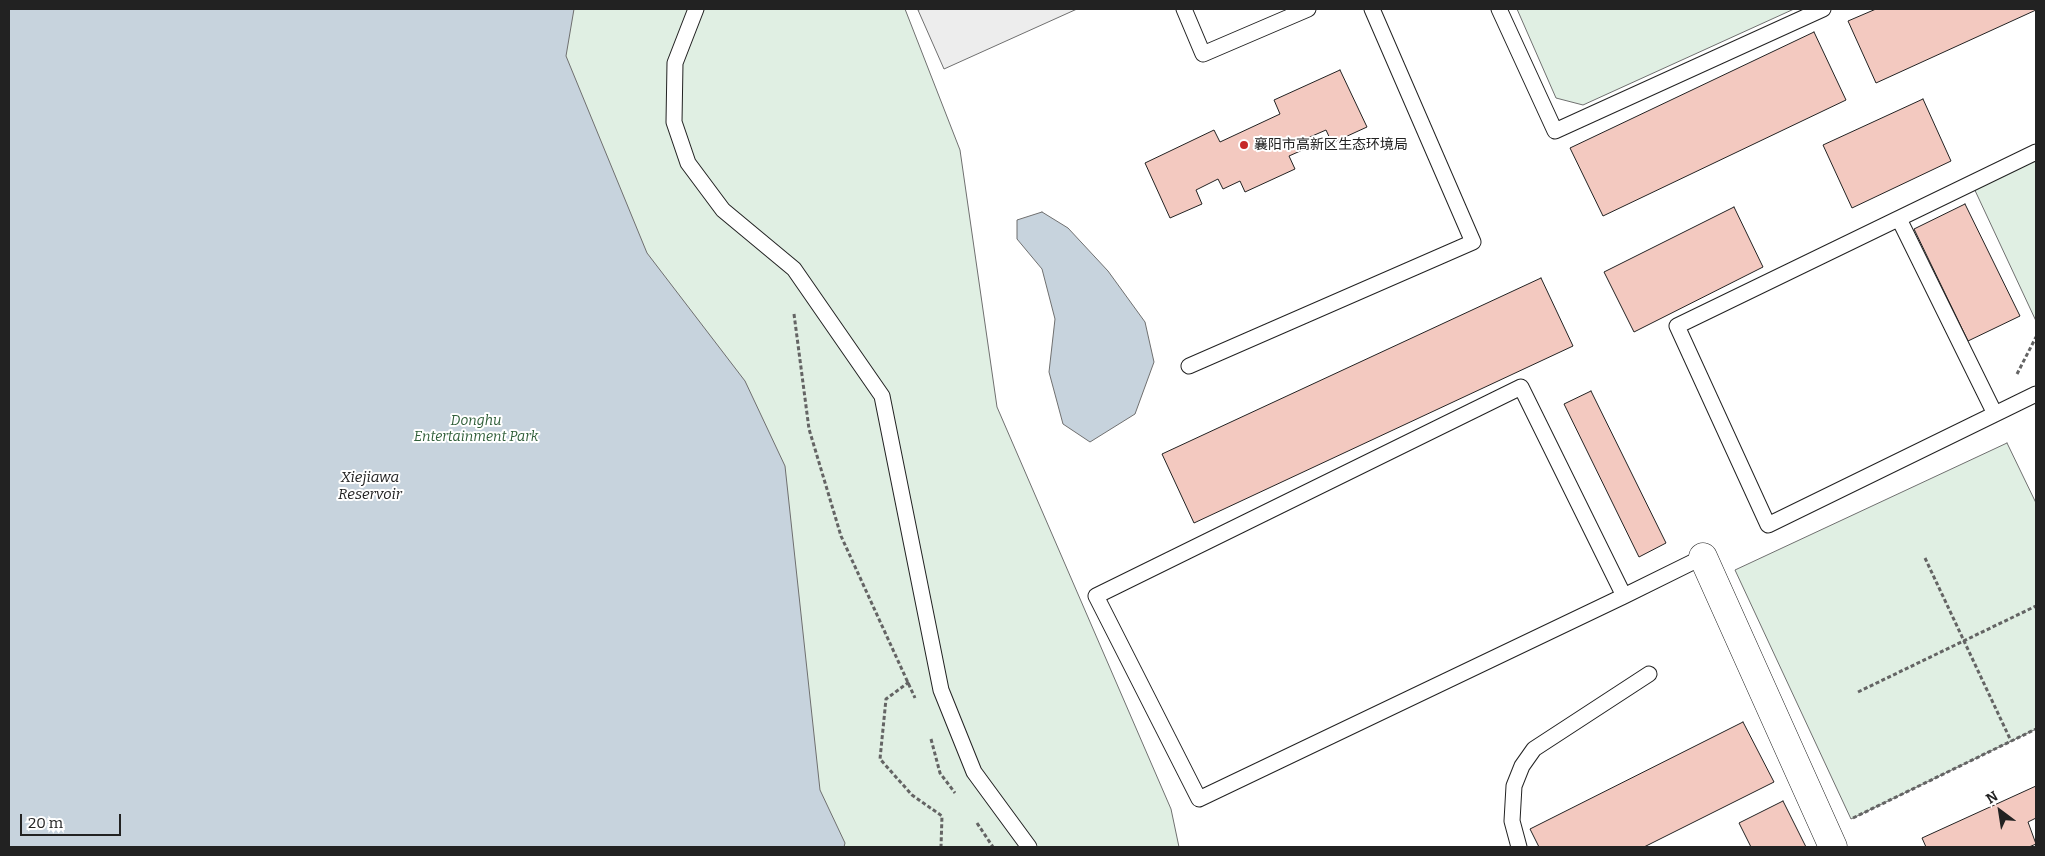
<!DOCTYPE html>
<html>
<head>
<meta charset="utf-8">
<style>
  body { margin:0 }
  #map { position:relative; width:2045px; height:856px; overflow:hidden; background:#fff; font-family:Bitter,serif }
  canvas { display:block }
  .frame { position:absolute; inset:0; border:10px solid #222; pointer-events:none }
  .north { position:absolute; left:1975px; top:786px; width:50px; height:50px; -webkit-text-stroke:4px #fff; paint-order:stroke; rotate:329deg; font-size:14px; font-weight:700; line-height:20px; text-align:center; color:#222 }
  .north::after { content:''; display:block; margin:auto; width:18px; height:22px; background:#222; clip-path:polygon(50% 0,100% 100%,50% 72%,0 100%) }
  .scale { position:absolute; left:20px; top:814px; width:101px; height:22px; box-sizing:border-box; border:2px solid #222; border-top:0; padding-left:6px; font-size:15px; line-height:18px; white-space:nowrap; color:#222; -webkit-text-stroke:4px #fff; paint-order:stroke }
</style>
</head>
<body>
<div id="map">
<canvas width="2045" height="856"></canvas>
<div class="frame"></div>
<div class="north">N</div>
<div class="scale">20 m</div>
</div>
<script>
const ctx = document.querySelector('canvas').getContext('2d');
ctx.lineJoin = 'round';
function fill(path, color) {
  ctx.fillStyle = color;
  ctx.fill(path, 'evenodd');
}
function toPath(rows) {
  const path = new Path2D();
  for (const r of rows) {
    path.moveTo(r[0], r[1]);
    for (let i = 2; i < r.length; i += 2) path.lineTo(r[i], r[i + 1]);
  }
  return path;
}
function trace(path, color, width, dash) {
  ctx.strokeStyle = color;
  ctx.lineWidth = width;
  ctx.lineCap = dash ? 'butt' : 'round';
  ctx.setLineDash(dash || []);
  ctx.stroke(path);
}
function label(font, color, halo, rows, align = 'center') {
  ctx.font = font + ' Bitter,"Noto Sans SC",serif';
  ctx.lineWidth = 4;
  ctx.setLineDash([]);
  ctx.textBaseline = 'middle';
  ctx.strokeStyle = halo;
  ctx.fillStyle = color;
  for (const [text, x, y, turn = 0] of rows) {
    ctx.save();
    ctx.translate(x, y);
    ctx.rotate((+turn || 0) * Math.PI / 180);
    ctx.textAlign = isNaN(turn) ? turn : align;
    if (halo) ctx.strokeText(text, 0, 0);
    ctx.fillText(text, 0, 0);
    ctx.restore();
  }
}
const green = toPath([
  [9,9,905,9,960,150,997,407,1171,809,1179,847,9,847,9,9],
  [1517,9,1794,9,1583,105,1556,98,1517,9],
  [2036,152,2036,321,1972,184,2036,152],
  [2007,443,2036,503,2036,729,1851,819,1735,570,2007,443]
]);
fill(green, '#e0efe3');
trace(green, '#6f6f6f', 1);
const parking = toPath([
  [922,9,1077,9,944,69,918,10,922,9]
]);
fill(parking, '#ededed');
trace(parking, '#6f6f6f', 1);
const water = toPath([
  [9,9,574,9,566,56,647,253,745,381,785,466,820,790,845,843,844,847,9,847,9,9],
  [1042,212,1068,228,1108,271,1145,322,1154,362,1135,414,1090,442,1063,424,1049,372,1055,319,1042,269,1017,239,1017,220,1042,212]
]);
fill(water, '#c7d3dd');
trace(water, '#6f6f6f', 1);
const building = toPath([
  [1876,9,2036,9,2036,10,1876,83,1848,21,1876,9],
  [1814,32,1846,100,1603,216,1570,148,1814,32],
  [1340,70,1367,127,1332,143,1326,130,1303,140,1307,148,1289,156,1295,169,1245,192,1240,181,1223,189,1218,179,1196,190,1202,204,1170,218,1145,163,1214,130,1220,142,1280,114,1274,100,1340,70],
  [1923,99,1951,161,1852,208,1823,145,1923,99],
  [1965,204,2020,316,1968,341,1914,229,1965,204],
  [1734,207,1763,267,1634,332,1604,272,1734,207],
  [1541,278,1573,346,1194,523,1162,454,1541,278],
  [1591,391,1666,543,1639,557,1564,404,1591,391],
  [1743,722,1774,782,1644,847,1539,847,1530,829,1743,722],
  [2036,786,2036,818,2028,822,2036,844,2029,847,1926,847,1922,838,2036,786],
  [1783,801,1806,847,1751,847,1739,823,1783,801]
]);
fill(building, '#f3c9c0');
trace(building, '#222', 1);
const service = toPath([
  [696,9,675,63,674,122,688,163,723,210,794,269,882,396,941,690,974,772,1029,847],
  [1184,9,1203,54,1308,9],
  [1499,9,1555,131,1823,9],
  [2036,152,1677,326,1768,525,2036,394],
  [1899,219,1995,414],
  [1189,366,1473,242,1372,9],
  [1624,596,1521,387,1096,596,1199,799,1624,596,1703,557],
  [1519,847,1512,821,1514,786,1522,766,1534,749,1649,674]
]);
const minor = toPath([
  [1703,557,1833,847]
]);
trace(service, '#222', 17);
trace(minor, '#222', 29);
trace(toPath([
  [794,314,809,429,841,536,915,698],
  [2017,374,2036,337],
  [1925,558,2011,741],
  [909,682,886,699,880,759,912,795,942,816,941,847],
  [1858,692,2036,606],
  [931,739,940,773,955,793],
  [1853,818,2036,729],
  [977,823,993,847]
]), '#646464', 3, [4, 2.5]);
trace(service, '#fff', 15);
trace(minor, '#fff', 28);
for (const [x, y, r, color] of [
  [1244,145,5,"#c62828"]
]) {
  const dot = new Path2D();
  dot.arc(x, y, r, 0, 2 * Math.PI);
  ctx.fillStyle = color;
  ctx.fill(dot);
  trace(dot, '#fff', 2);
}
label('14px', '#222', '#fff', [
  ["襄阳市高新区生态环境局",1254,145]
], 'left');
label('italic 14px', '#2f5e38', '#fff', [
  ["Donghu",476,421],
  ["Entertainment Park",476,437]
]);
label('italic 15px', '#222', '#fff', [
  ["Xiejiawa",370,478],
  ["Reservoir",370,495]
]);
</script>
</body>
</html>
